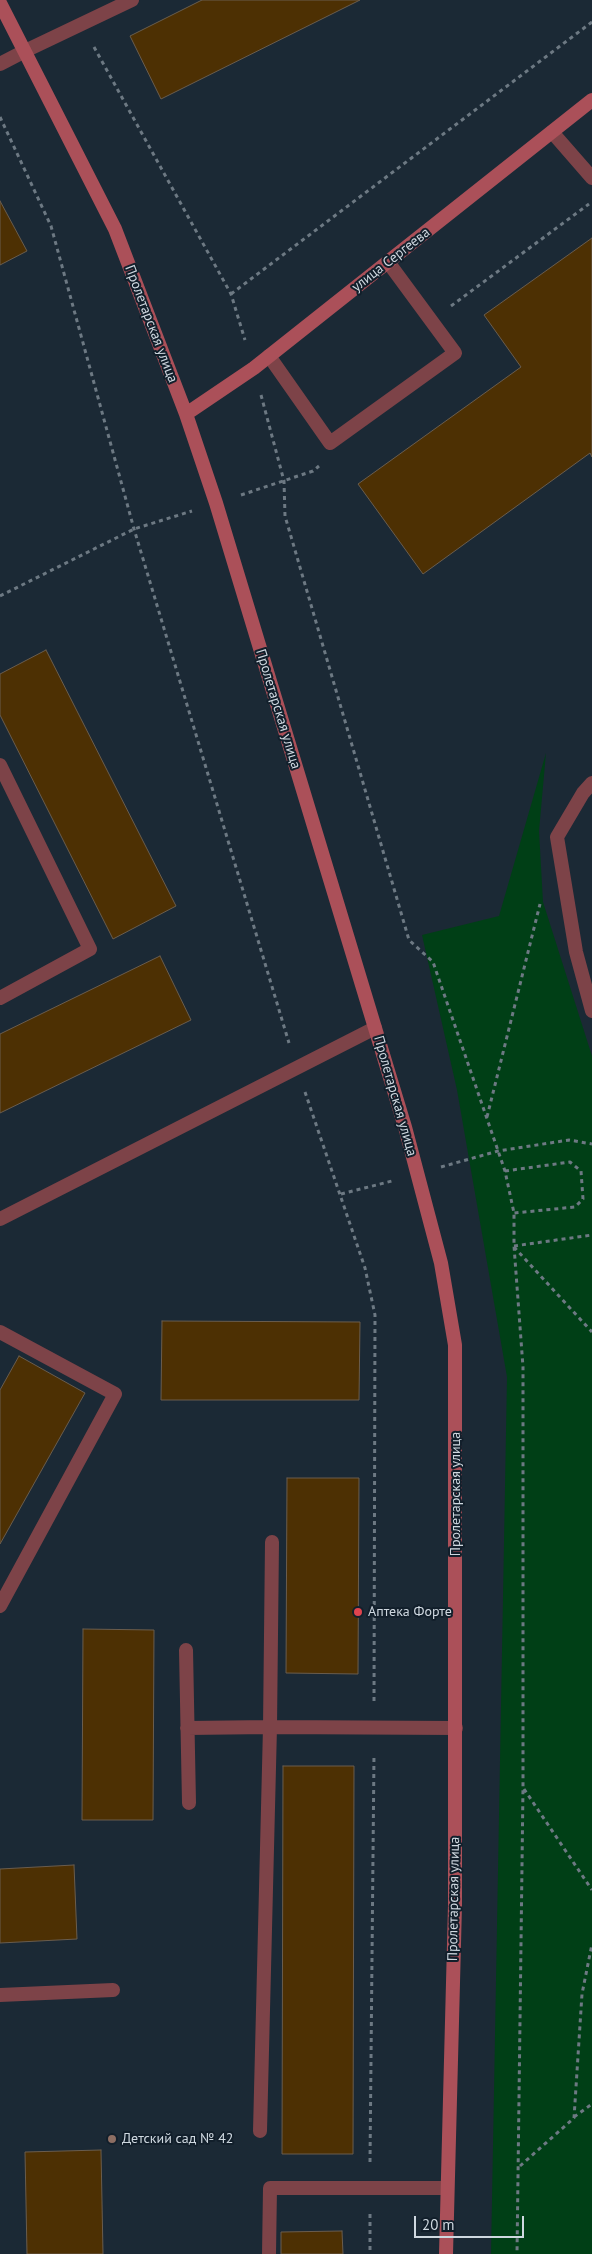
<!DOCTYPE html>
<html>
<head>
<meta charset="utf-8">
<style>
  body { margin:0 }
  #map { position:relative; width:592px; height:2254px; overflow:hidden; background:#1b2935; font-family:"PT Sans",sans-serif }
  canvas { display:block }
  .scale { position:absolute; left:414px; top:2216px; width:110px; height:22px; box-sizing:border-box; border:2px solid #cfd8e0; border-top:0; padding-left:6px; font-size:15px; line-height:18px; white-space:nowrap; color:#cfd8e0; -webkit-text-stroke:4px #121f2b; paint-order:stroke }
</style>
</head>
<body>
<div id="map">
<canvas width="592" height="2254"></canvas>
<div class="scale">20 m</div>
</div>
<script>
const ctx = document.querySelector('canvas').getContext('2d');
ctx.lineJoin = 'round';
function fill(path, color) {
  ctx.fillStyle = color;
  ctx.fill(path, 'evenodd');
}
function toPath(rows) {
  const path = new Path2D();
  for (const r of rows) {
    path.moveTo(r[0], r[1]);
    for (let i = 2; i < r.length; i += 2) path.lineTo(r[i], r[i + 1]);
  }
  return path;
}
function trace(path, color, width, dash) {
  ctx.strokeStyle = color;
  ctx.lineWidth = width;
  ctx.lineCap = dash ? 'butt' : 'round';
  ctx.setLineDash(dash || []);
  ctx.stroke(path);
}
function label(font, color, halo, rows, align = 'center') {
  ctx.font = font + ' "PT Sans",sans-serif';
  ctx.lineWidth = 4;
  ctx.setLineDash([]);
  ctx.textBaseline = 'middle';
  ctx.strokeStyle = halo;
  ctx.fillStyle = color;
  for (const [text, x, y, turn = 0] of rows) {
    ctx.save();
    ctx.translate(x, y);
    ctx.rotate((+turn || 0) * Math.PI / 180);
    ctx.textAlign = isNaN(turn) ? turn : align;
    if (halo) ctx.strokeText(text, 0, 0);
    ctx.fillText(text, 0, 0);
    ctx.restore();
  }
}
fill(toPath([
  [546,753,539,831,543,902,592,1056,592,2254,491,2254,507,1377,457,1090,422,935,499,916]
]), '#003f16');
const building = toPath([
  [202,0,360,0,161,99,130,36,202,0],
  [0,201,27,251,0,265,0,201],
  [592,238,592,457,590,453,423,574,358,484,521,367,484,315,592,238],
  [46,650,176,906,113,939,0,715,0,674,46,650],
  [160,956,191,1020,0,1113,0,1034,160,956],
  [162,1321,360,1322,359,1400,161,1400,162,1321],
  [19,1356,85,1393,0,1544,0,1390,19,1356],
  [287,1478,359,1478,358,1674,286,1673,287,1478],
  [83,1629,154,1630,153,1820,82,1820,83,1629],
  [283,1766,354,1766,353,2154,282,2154,283,1766],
  [74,1865,77,1939,0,1943,0,1869,74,1865],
  [101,2150,103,2254,27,2254,25,2152,101,2150],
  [342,2231,343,2254,281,2254,281,2232,342,2231]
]);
fill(building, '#4d3003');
trace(building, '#6a5d4e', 1);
trace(toPath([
  [94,47,231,294,245,340],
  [0,117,51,226,134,529,289,1043],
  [231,294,592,22],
  [451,306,589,204],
  [261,395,284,481,285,516,409,940,433,962,505,1171,514,1213,514,1246,523,1367,523,1788,517,2254],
  [241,495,313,471,319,466],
  [0,596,134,529,192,511],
  [305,1092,365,1268,375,1315,374,1702],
  [487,1117,540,904],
  [441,1167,498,1151,569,1140,592,1144],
  [505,1171,570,1162,581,1171,583,1199,575,1207,514,1213],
  [341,1194,392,1181],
  [514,1246,592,1235],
  [514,1247,592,1332],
  [524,1789,592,1890],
  [574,2117,592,2104],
  [370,2162,374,1754],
  [520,2166,574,2118,582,1994,592,1944],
  [370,2214,370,2254]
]), '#6d7983', 3, [4, 4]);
trace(toPath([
  [25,51,132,0],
  [552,132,592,178],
  [269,356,330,443,455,353,388,262],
  [0,765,90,949,0,998],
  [0,1219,375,1028],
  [0,1332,115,1394,0,1606],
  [0,1995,113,1990]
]), '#7d4348', 14);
trace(toPath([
  [592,783,583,793,557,837,576,952,592,1011]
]), '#7d4348', 14);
trace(toPath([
  [0,64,25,51],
  [272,1542,270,1727,456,1728],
  [186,1650,189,1803],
  [187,1728,270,1727,260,2131],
  [269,2254,270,2188,447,2188]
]), '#7d4348', 14);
trace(toPath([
  [0,3,115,229,186,414,216,503,405,1127,441,1263,455,1345,455,1905,446,2254],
  [186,414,254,368,592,100]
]), '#ab5059', 14);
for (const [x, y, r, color] of [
  [358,1612,5,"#e0444e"],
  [112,2139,5,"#8d6e63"]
]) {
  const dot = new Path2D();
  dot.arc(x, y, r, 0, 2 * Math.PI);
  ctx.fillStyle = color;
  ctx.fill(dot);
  trace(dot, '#121f2b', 2);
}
label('14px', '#cfd8e0', '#121f2b', [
  ["улица Сергеева",391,260,-38],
  ["Пролетарская улица",151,324,69],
  ["Пролетарская улица",278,709,73],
  ["Пролетарская улица",395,1096,74],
  ["Пролетарская улица",456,1494,-90],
  ["Пролетарская улица",454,1899,-89]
]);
label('14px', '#cfd8e0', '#121f2b', [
  ["Аптека Форте",368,1612],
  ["Детский сад № 42",122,2139]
], 'left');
</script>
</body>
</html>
